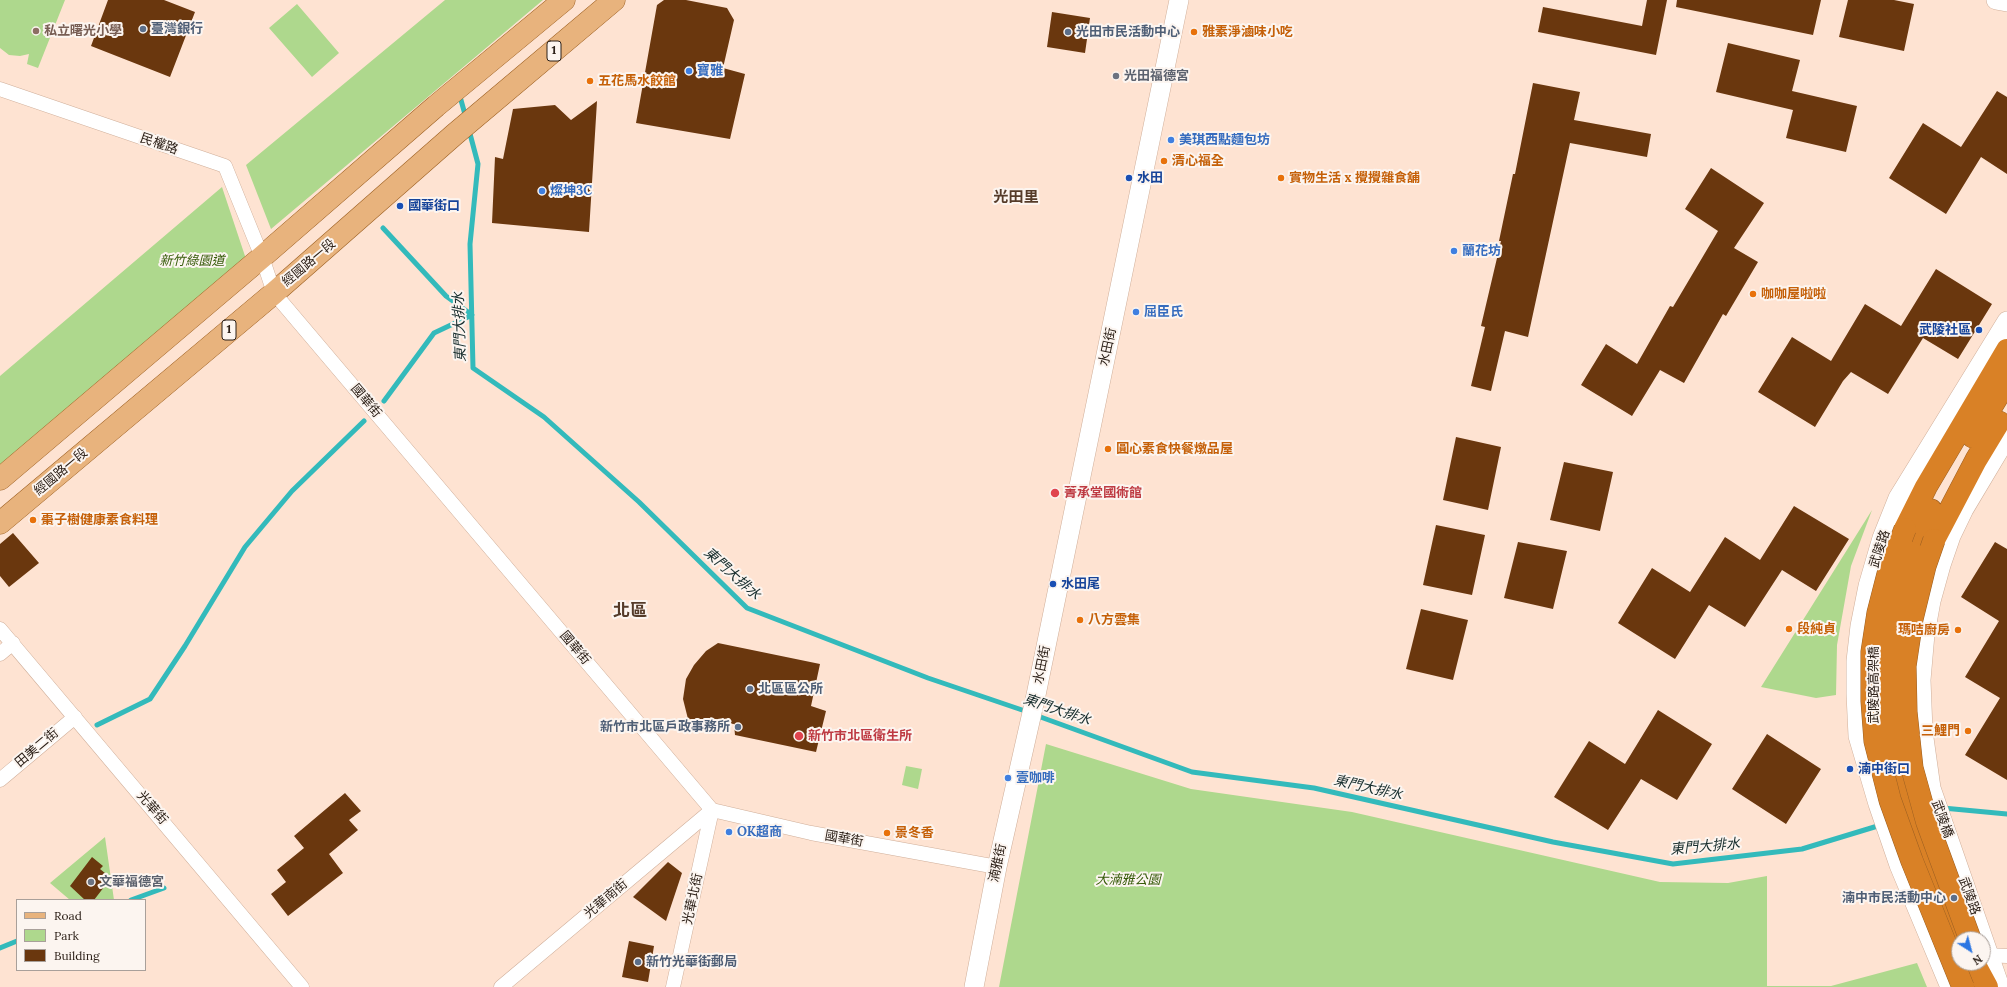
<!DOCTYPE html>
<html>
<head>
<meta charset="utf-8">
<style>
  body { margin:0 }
  #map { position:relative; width:2007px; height:987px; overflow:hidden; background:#fee3d2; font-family:Lora,serif }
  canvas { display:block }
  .legend { position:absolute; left:16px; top:899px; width:130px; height:72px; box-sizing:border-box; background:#fcf5f0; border:1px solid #a9a09a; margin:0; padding:5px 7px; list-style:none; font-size:12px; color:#2c2018 }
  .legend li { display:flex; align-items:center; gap:8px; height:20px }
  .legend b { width:20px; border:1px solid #a9a09a }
  .north { position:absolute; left:1951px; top:931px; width:40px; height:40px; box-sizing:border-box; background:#fcf5f0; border:1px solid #a9a09a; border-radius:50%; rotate:144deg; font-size:11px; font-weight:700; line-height:16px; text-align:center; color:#2c2018 }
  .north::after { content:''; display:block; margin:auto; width:14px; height:18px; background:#2c76e2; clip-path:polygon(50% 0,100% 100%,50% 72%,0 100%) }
</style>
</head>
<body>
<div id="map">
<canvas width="2007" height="987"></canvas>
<ul class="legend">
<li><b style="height:5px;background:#e8b37d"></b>Road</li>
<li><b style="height:11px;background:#aed88d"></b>Park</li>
<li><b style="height:11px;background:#6a370e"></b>Building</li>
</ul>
<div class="north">N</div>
</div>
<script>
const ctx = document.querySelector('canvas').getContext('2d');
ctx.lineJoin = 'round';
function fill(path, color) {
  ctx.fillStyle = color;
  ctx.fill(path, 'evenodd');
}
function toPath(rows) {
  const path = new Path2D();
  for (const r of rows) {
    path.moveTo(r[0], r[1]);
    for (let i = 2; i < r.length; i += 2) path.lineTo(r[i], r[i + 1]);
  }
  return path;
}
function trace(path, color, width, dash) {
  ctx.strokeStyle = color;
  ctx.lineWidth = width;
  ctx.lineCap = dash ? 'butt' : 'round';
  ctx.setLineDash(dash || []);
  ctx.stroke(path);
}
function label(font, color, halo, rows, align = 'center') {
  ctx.font = font + ' Lora,"Noto Sans TC",serif';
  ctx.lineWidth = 4;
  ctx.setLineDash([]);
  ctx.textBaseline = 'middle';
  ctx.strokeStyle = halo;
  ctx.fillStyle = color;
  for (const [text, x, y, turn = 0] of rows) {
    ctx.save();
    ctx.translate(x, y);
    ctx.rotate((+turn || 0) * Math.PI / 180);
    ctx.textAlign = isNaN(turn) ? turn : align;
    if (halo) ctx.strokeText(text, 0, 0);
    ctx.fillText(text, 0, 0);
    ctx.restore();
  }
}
fill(toPath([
  [0,0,65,0,38,68,27,64,29,54,20,56,9,55,0,48],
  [445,0,543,0,271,229,246,165],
  [297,4,339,53,312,77,269,28],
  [222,187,247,262,0,467,0,376],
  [1872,510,1851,566,1837,645,1836,695,1816,698,1761,687],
  [1046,744,1191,789,1352,812,1660,882,1728,883,1767,876,1767,986,1831,986,1917,963,1927,987,999,987],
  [906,766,922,769,918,789,902,785],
  [105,837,114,900,70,900,50,883]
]), '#aed88d');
trace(toPath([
  [459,93,466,118],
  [469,130,478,164,470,244,473,368,544,417,639,502,747,608,928,678,1028,712],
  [383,228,446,296,472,315,434,333,384,401],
  [1035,715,1192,772,1314,788,1553,842,1673,864,1802,849,1881,825],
  [97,725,150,699,185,646,245,547,292,491,364,421],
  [1943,808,2007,814],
  [131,900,164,888],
  [0,948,17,941]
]), '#33babb', 5);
fill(toPath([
  [108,0,164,0,195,12,170,77,91,46],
  [664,0,686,0,727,8,734,20,723,68,745,74,730,139,636,123,657,5],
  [1647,0,1667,0,1656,55,1538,32,1543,7,1642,26],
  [1677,0,1821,0,1813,35,1676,7],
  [1848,0,1894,0,1914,4,1904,51,1839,37],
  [1052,12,1090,18,1085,53,1047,47],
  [1728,43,1800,60,1792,91,1857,106,1846,152,1786,138,1793,110,1716,92],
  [1533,83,1580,92,1574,120,1651,134,1647,157,1570,143,1528,337,1505,331,1491,391,1471,386,1485,327,1481,326,1501,241,1499,241,1513,174,1515,174],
  [1997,91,2007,97,2007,174,1981,157,1946,214,1889,178,1923,123,1961,147],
  [597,101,589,232,492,223,495,157,503,159,513,109,555,105,571,120],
  [1711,168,1764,203,1734,248,1758,262,1726,316,1723,314,1684,383,1660,370,1632,416,1581,385,1606,344,1637,364,1670,306,1673,307,1718,231,1685,209],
  [1936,269,1992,304,1958,359,1923,338,1888,394,1851,372,1843,381,1815,427,1758,392,1792,337,1831,361,1865,304,1901,326],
  [1456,437,1501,447,1488,510,1443,500],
  [1564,462,1613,472,1600,531,1550,520],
  [1794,506,1849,539,1816,591,1782,570,1745,627,1709,605,1675,659,1618,623,1652,568,1690,592,1725,537,1760,560],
  [1436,525,1485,535,1472,595,1423,585],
  [13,533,39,563,9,587,0,576,0,544],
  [1518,542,1567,551,1553,609,1504,598],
  [1995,542,2007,549,2007,780,1965,755,2000,698,1965,677,1999,621,1961,597],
  [1421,609,1468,620,1453,680,1406,669],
  [718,643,820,664,811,706,826,711,816,752,735,735,734,724,688,719,683,699,686,679,694,665,706,651],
  [1658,710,1712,744,1677,800,1641,779,1608,830,1554,797,1589,741,1625,764],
  [1767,734,1821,769,1786,824,1732,789],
  [345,793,361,811,349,820,358,830,329,854,343,873,288,916,271,894,286,882,277,870,304,848,294,836],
  [92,857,103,866,100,869,111,878,94,900,85,900,70,886],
  [668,862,682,873,666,921,633,897],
  [629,941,654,946,648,982,622,977]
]), '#6a370e');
const street = toPath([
  [0,89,225,166,262,257,274,293,712,810,811,833,997,867],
  [0,629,302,987],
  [0,654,13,643],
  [0,780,75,717],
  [1983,955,2007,956],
  [501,987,712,810],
  [673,987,712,810]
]);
const secondary = toPath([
  [1996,0,2007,2],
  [974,987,997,867,1036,695,1179,0],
  [1950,987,1899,865,1878,804,1858,736,1856,694,1856,661,1860,626,1868,586,1882,538,1898,498,2007,321],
  [2000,987,1931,788,1923,731,1921,680,1925,634,1931,601,1941,565,1951,536,1964,509,2007,437]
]);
const primary = toPath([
  [0,479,262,257,436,106,564,0],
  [0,523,274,293,455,134,614,0]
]);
const highway = toPath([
  [1973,437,2007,381],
  [1905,529,1926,487,2007,350],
  [1934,540,1976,460,1999,422],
  [1912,553,1931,510],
  [1893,755,1901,789,1926,858,1947,912,1961,939],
  [1974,963,1987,987]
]);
trace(street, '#d0af9a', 15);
trace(secondary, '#d0af9a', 20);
trace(primary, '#9c5f21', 23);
trace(highway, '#9c5f21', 23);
trace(street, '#fff', 14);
trace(secondary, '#fff', 19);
trace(primary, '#e8b37d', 22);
trace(highway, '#d98126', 22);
const highwayBridge = toPath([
  [1905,529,1888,574,1878,613,1872,652,1872,701,1875,741,1890,800,1912,861,1963,987],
  [1934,540,1925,566,1912,619,1905,666,1906,712,1912,768,1927,822,1970,939],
  [1893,755,1889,677,1892,636,1901,595,1912,553]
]);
trace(highwayBridge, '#9c5f21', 23, []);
trace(highwayBridge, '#d98126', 22);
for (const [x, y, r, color] of [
  [143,29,4,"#5c6f8a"],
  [36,31,4,"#8d6e63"],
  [1068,32,4,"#5c6f8a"],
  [1194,32,4,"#e8710a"],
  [689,71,4,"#3f7fe0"],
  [1116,76,4,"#6b7280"],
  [590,81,4,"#e8710a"],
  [1171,140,4,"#3f7fe0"],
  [1164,161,4,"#e8710a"],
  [1129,178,4,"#1a4fb4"],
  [1281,178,4,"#e8710a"],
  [542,191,4,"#3f7fe0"],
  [400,206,4,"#1a4fb4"],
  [1454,251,4,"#3f7fe0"],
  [1753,294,4,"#e8710a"],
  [1136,312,4,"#3f7fe0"],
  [1979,330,4,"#1a4fb4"],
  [1108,449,4,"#e8710a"],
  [1055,493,5,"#e0444e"],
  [33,520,4,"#e8710a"],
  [1053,584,4,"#1a4fb4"],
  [1080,620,4,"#e8710a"],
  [1789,629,4,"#e8710a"],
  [1958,630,4,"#e8710a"],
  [750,689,4,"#5c6f8a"],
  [738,727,4,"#5c6f8a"],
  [1968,731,4,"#e8710a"],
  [799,736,5,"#e0444e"],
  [1850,769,4,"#1a4fb4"],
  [1008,778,4,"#3f7fe0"],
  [729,832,4,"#3f7fe0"],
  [887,833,4,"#e8710a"],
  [91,882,4,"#6b7280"],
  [1954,898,4,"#5c6f8a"],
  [638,962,4,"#5c6f8a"]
]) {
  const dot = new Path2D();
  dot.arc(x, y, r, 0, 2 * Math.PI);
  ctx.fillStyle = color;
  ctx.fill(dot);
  trace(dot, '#fcf5f0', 1.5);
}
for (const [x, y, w] of [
  [554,51,14],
  [229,330,14]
]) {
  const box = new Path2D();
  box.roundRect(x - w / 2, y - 10, w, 20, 3);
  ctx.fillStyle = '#fcf5f0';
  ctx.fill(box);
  trace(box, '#2c2018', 1);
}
label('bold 12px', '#2c2018', null, [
  ["1",554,51],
  ["1",229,330]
]);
label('bold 13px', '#4e5e75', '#fcf5f0', [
  ["臺灣銀行",151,29],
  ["光田市民活動中心",1076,32],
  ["北區區公所",758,689],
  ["新竹市北區戶政事務所",730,727,"right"],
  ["湳中市民活動中心",1946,898,"right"],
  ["新竹光華街郵局",646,962]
], 'left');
label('bold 13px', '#785e54', '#fcf5f0', [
  ["私立曙光小學",44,31]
], 'left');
label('bold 13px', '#c56008', '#fcf5f0', [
  ["雅素淨滷味小吃",1202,32],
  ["五花馬水餃館",598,81],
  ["清心福全",1172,161],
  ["實物生活 x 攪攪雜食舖",1289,178],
  ["咖咖屋啦啦",1761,294],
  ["圓心素食快餐燉品屋",1116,449],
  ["棗子樹健康素食料理",41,520],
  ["八方雲集",1088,620],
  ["段純貞",1797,629],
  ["瑪咭廚房",1950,630,"right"],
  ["三鯉門",1960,731,"right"],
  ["景冬香",895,833]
], 'left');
label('bold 13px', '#366cbe', '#fcf5f0', [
  ["寶雅",697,71],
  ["美琪西點麵包坊",1179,140],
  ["燦坤3C",550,191],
  ["蘭花坊",1462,251],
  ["屈臣氏",1144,312],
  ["壹咖啡",1016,778],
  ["OK超商",737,832]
], 'left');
label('bold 13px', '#5b616d', '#fcf5f0', [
  ["光田福德宮",1124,76],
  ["文華福德宮",99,882]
], 'left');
label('13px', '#2c2018', '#fcf5f0', [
  ["民權路",159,144,19],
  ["經國路一段",309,263,-40],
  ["水田街",1108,347,-78],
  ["國華街",366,401,50],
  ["經國路一段",61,472,-40],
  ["武陵路",1880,549,-72],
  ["國華街",575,648,50],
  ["水田街",1042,665,-79],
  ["武陵路高架橋",1874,685,-90],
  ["田美二街",37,748,-40],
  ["光華街",152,808,49],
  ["武陵橋",1942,819,70],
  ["國華街",844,839,10],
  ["湳雅街",998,863,-78],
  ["武陵路",1969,896,70],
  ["光華南街",606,899,-40],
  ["光華北街",693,899,-78]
]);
label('bold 13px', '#164399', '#fcf5f0', [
  ["水田",1137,178],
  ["國華街口",408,206],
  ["武陵社區",1971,330,"right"],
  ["水田尾",1061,584],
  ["湳中街口",1858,769]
], 'left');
label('italic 13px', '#355a08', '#fcf5f0', [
  ["新竹綠園道",192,261],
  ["大湳雅公園",1128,880]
]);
label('bold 13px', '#be3a42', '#fcf5f0', [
  ["菁承堂國術館",1064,493],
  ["新竹市北區衛生所",808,736]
], 'left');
label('italic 14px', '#172d2d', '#fcf5f0', [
  ["東門大排水",460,327,-92],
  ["東門大排水",732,574,42],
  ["東門大排水",1057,710,19],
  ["東門大排水",1368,788,13],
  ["東門大排水",1705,847,-5]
]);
label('bold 15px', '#553b29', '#fcf5f0', [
  ["光田里",1016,198]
]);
label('bold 17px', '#553b29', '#fcf5f0', [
  ["北區",630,611]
]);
</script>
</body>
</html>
